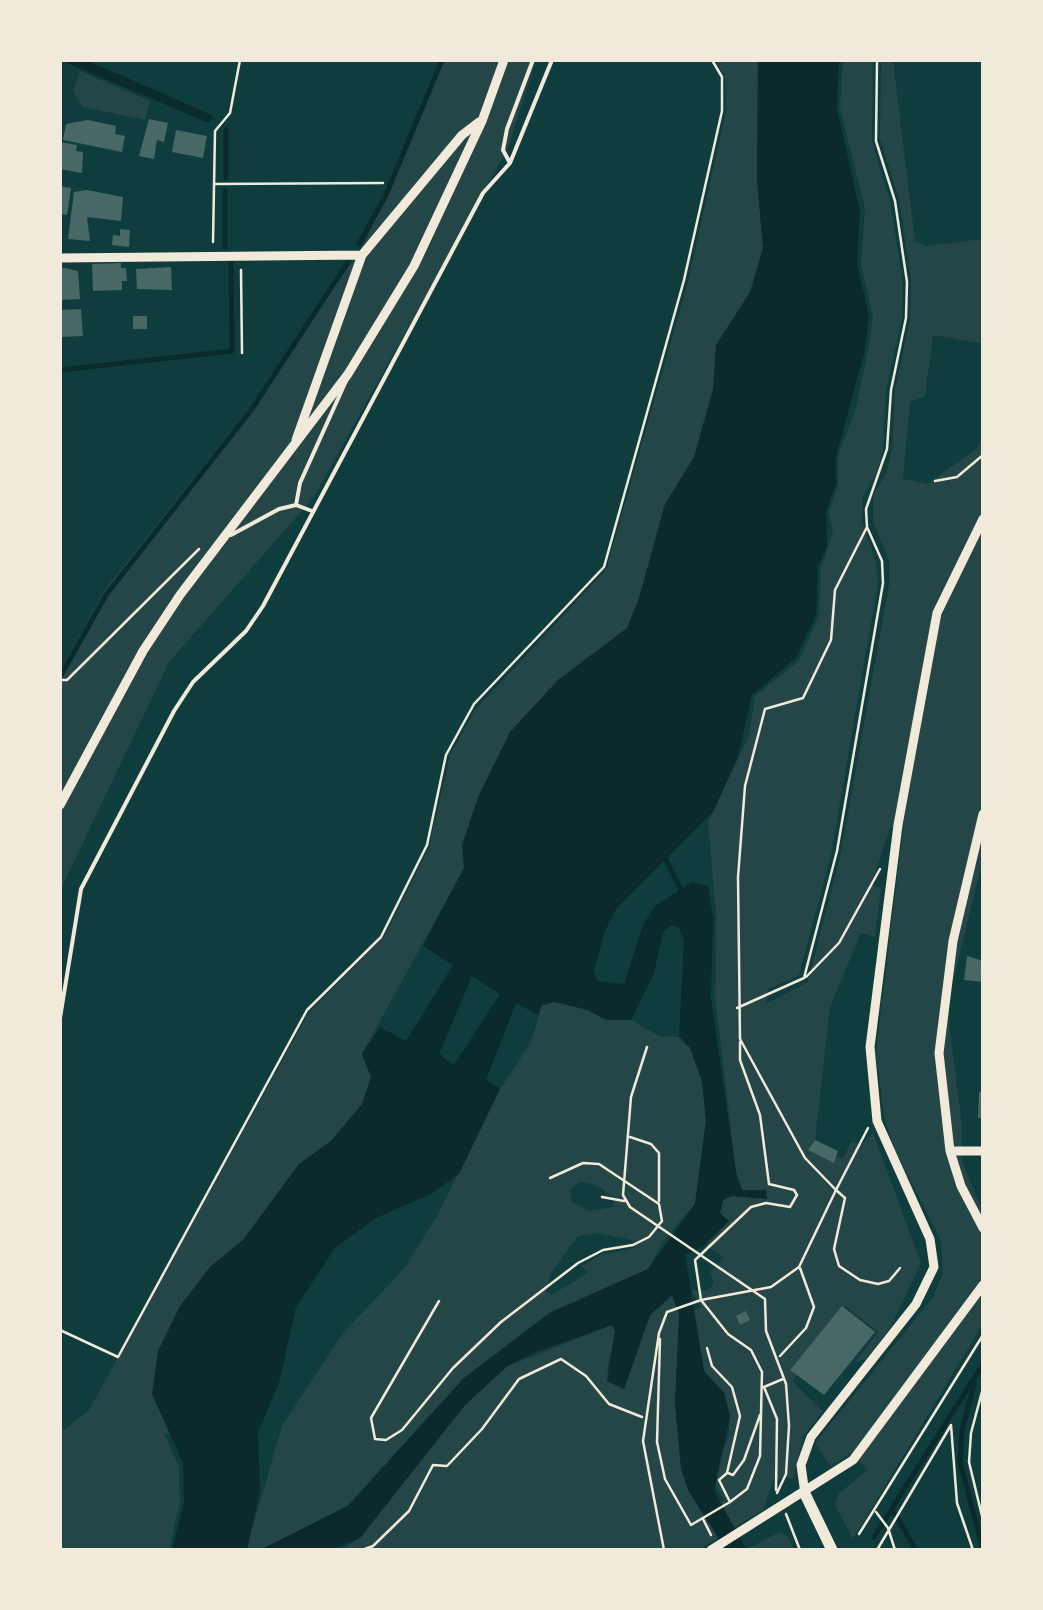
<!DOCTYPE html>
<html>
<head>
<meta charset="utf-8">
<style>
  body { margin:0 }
  #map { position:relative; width:1043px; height:1610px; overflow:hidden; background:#0f3d3e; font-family:Bitter,serif }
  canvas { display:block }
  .frame { position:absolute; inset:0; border:62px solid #f1e9da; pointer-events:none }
</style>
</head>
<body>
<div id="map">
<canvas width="1043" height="1610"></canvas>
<div class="frame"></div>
</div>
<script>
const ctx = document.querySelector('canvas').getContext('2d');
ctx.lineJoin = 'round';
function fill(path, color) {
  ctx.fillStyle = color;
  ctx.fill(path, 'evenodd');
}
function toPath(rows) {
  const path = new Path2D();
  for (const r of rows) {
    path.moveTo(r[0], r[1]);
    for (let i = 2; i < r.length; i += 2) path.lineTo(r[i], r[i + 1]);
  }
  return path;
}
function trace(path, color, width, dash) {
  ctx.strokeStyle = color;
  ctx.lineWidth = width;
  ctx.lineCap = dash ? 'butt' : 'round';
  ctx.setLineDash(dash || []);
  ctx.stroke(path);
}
fill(toPath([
  [439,60,536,60,508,148,314,497,169,662,60,891,60,671,104,591,251,406,364,245],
  [716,60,758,60,757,179,763,248,675,623,464,868,362,1054,371,1077,363,1104,331,1141,299,1164,243,1240,210,1267,152,1394,171,1435,164,1433,179,1467,180,1502,169,1550,60,1550,60,1428,64,1430,89,1410,309,1012,384,937,429,847,450,755,475,710,606,570,688,282,726,111,725,77],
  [843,60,873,60,872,141,890,201,903,283,902,318,886,390,883,449,878,470,863,497,862,521,876,562,878,583,831,855,799,975,768,989,766,1004,808,982,841,852,889,584,889,560,873,522,873,495,886,474,892,449,895,390,910,318,911,282,899,199,880,139,881,60,893,60,915,241,925,246,983,239,983,344,933,335,925,396,910,402,903,479,928,484,977,448,983,436,983,859,947,1005,962,1126,962,1162,983,1211,983,1324,853,1539,835,1505,839,1493,868,1470,850,1453,831,1467,815,1443,934,1296,943,1272,941,1241,896,1152,884,1117,876,1051,903,830,890,828,871,885,881,888,875,937,861,933,830,1007,815,1140,808,1150,834,1162,836,1157,843,1159,851,1142,862,1144,873,1133,921,1263,890,1328,866,1359,855,1362,878,1332,844,1305,790,1369,797,1375,792,1381,823,1411,803,1437,793,1478,774,1479,763,1510,698,1550,341,1550,360,1538,465,1405,508,1366,612,1325,616,1330,607,1370,624,1389,650,1315,673,1295,680,1315,675,1403,681,1468,700,1511,724,1500,716,1487,716,1469,729,1435,730,1416,724,1393,704,1371,694,1311,701,1307,691,1291,709,1290,714,1283,710,1272,724,1258,705,1245,728,1221,720,1213,723,1200,732,1196,767,1198,765,1190,742,1190,736,1172,715,996,716,917,708,822,749,736,755,696,799,661,819,615,821,568,833,532,829,512,838,485,838,456,856,408,868,351,873,317,861,265,865,208,840,108],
  [80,71,150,101,145,120,83,107,73,91],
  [554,1001,588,1010,606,1020,631,1020,659,1036,679,1037,690,1048,702,1081,706,1121,695,1204,664,1240,648,1269,550,1312,464,1378,347,1506,260,1550,246,1550,282,1426,343,1333,404,1269,437,1216,500,1089,531,1042,542,1005],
  [580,1182,597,1185,616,1200,613,1207,589,1211,571,1201,570,1190],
  [595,1233,632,1240,635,1248,600,1255,582,1266,588,1273,551,1295,546,1291,551,1273,578,1236],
  [780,1532,788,1537,794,1550,745,1550]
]), '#244646');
fill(toPath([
  [60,60,86,60,214,116,209,123],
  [758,60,839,60,837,108,860,211,857,264,869,316,864,354,836,456,836,484,826,512,827,547,818,566,816,615,796,658,752,695,738,756,713,812,616,909,605,931,594,970,597,981,624,984,643,925,655,906,692,882,708,886,713,918,711,998,736,1172,742,1190,766,1190,767,1199,732,1196,723,1200,720,1213,729,1221,705,1245,685,1255,704,1371,724,1393,730,1416,714,1491,747,1550,726,1550,688,1490,681,1468,675,1403,679,1315,672,1295,650,1315,624,1389,607,1381,615,1331,612,1325,535,1352,507,1366,465,1405,360,1538,331,1550,260,1550,348,1506,464,1378,550,1313,648,1269,695,1204,706,1121,702,1081,690,1048,679,1037,684,940,679,928,671,925,663,933,654,973,631,1020,606,1020,588,1010,554,1002,542,1005,538,1015,516,1003,486,1080,500,1089,459,1174,431,1194,376,1218,335,1248,296,1307,279,1383,258,1432,260,1490,247,1550,172,1550,184,1502,183,1463,152,1394,158,1351,180,1306,210,1267,243,1240,299,1164,331,1141,362,1104,371,1077,362,1054,380,1027,406,1041,453,965,423,946,464,868,462,845,478,797,510,732,558,680,627,628,639,598,665,504,694,457,713,389,716,345,750,292,763,248,757,179],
  [472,976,500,994,454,1065,439,1054]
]), '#0a2a2b');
trace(toPath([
  [226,178,226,130],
  [359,244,386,195,442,60],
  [225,247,225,191],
  [60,370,232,351,231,262],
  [60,677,106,595,252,409,348,262],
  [663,854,683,894],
  [974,1384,962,1430,960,1462,983,1549],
  [892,1509,916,1550],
  [874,1537,983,1364]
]), '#0a2a2b', 5);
fill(toPath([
  [149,119,168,123,164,142,157,140,154,159,139,156],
  [88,120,116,126,115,134,125,136,122,152,63,140,66,124],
  [176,130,207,136,203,158,172,152],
  [60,142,77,145,76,151,83,152,82,173,60,169],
  [60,186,71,188,67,215,60,214],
  [87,190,123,197,121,221,87,217,90,241,68,239,74,192],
  [120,229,130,230,129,247,112,245,113,235,120,236],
  [121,263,121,268,126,268,127,281,122,281,122,290,93,291,92,264],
  [60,267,78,271,80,299,60,300],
  [171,267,172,290,137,289,136,269],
  [81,309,83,336,60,337,60,310],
  [133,316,147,316,147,329,133,329],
  [967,956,983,961,983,982,964,980],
  [979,1092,983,1092,983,1118,978,1118],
  [815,1140,838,1151,834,1163,808,1150],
  [842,1306,875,1332,824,1395,790,1370],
  [746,1311,750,1320,740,1325,736,1316]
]), '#486865');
trace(toPath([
  [215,184,383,183],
  [213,242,215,131,230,113,240,60],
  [241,270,242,353],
  [935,481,957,477,983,455],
  [60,680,67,680,199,549],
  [806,977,839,943,880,869],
  [737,1008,804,978,837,851,883,583,882,561,867,527,866,509,887,449,891,390,906,318,907,282,895,201,876,141,877,60],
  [647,1047,631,1097,623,1195,630,1207,765,1299,766,1331,786,1384,789,1426,786,1474,777,1493],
  [868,1128,836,1190,845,1198,834,1249,839,1266,860,1280,878,1284,889,1281,900,1268],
  [630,1137,651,1144,659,1153,659,1201],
  [602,1197,624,1201],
  [439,1301,371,1418,375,1439,386,1440,402,1430,453,1368,501,1322,578,1263,603,1250,633,1245,649,1237,662,1221,659,1204,599,1164,583,1163,550,1178],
  [60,1330,118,1357,307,1010,381,937,427,845,446,755,474,704,604,567,684,280,722,111,722,77,712,60],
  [660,1339,657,1442,665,1479,691,1525,730,1502,719,1480,727,1473,740,1416,732,1387,712,1366,707,1348],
  [780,1356,806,1328,814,1307,800,1268],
  [983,1388,971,1433,969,1462,983,1520],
  [728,1473,733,1475,744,1460,760,1415],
  [776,1490,777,1419,764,1387,783,1379],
  [730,1502,747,1489,760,1456,762,1372,751,1350,728,1334,701,1300,695,1260,751,1207,766,1203,790,1207,797,1195,794,1190,769,1184,760,1115,740,1060,740,1042],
  [876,1512,888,1528,895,1550],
  [786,1514,800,1550],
  [703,1519,711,1535],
  [859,1534,983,1335],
  [362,1550,373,1546,409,1511,433,1465,447,1466,482,1429,519,1379,561,1359,586,1376,609,1404,642,1417],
  [664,1550,643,1441,659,1333,667,1312,701,1300,771,1287,799,1267,836,1190,805,1158,740,1039,738,877,745,786,765,709,803,698,831,640,835,590,867,527],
  [877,1550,951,1425,957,1503,973,1550]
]), '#f1e9da', 2.5);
trace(toPath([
  [510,163,503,150,507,129,533,60],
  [296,505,300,483,346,381],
  [231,535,279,509,296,505,312,511],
  [60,1018,81,889,174,711,193,682,246,631,263,606,483,193,510,163,552,60]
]), '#f1e9da', 4);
trace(toPath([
  [60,258,362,255],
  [296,440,362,255,462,135,479,122],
  [60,805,143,651,180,595,348,374,414,266,482,121,504,60],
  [983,814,953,941,939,1053,950,1151,961,1186,983,1228],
  [950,1151,983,1151],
  [805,1494,801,1465,811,1437,916,1304,934,1267,930,1239,877,1121,870,1047,898,825,937,613,983,519],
  [711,1550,853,1460,983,1285]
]), '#f1e9da', 9);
trace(toPath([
  [805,1494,832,1550]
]), '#f1e9da', 11);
</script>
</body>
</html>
